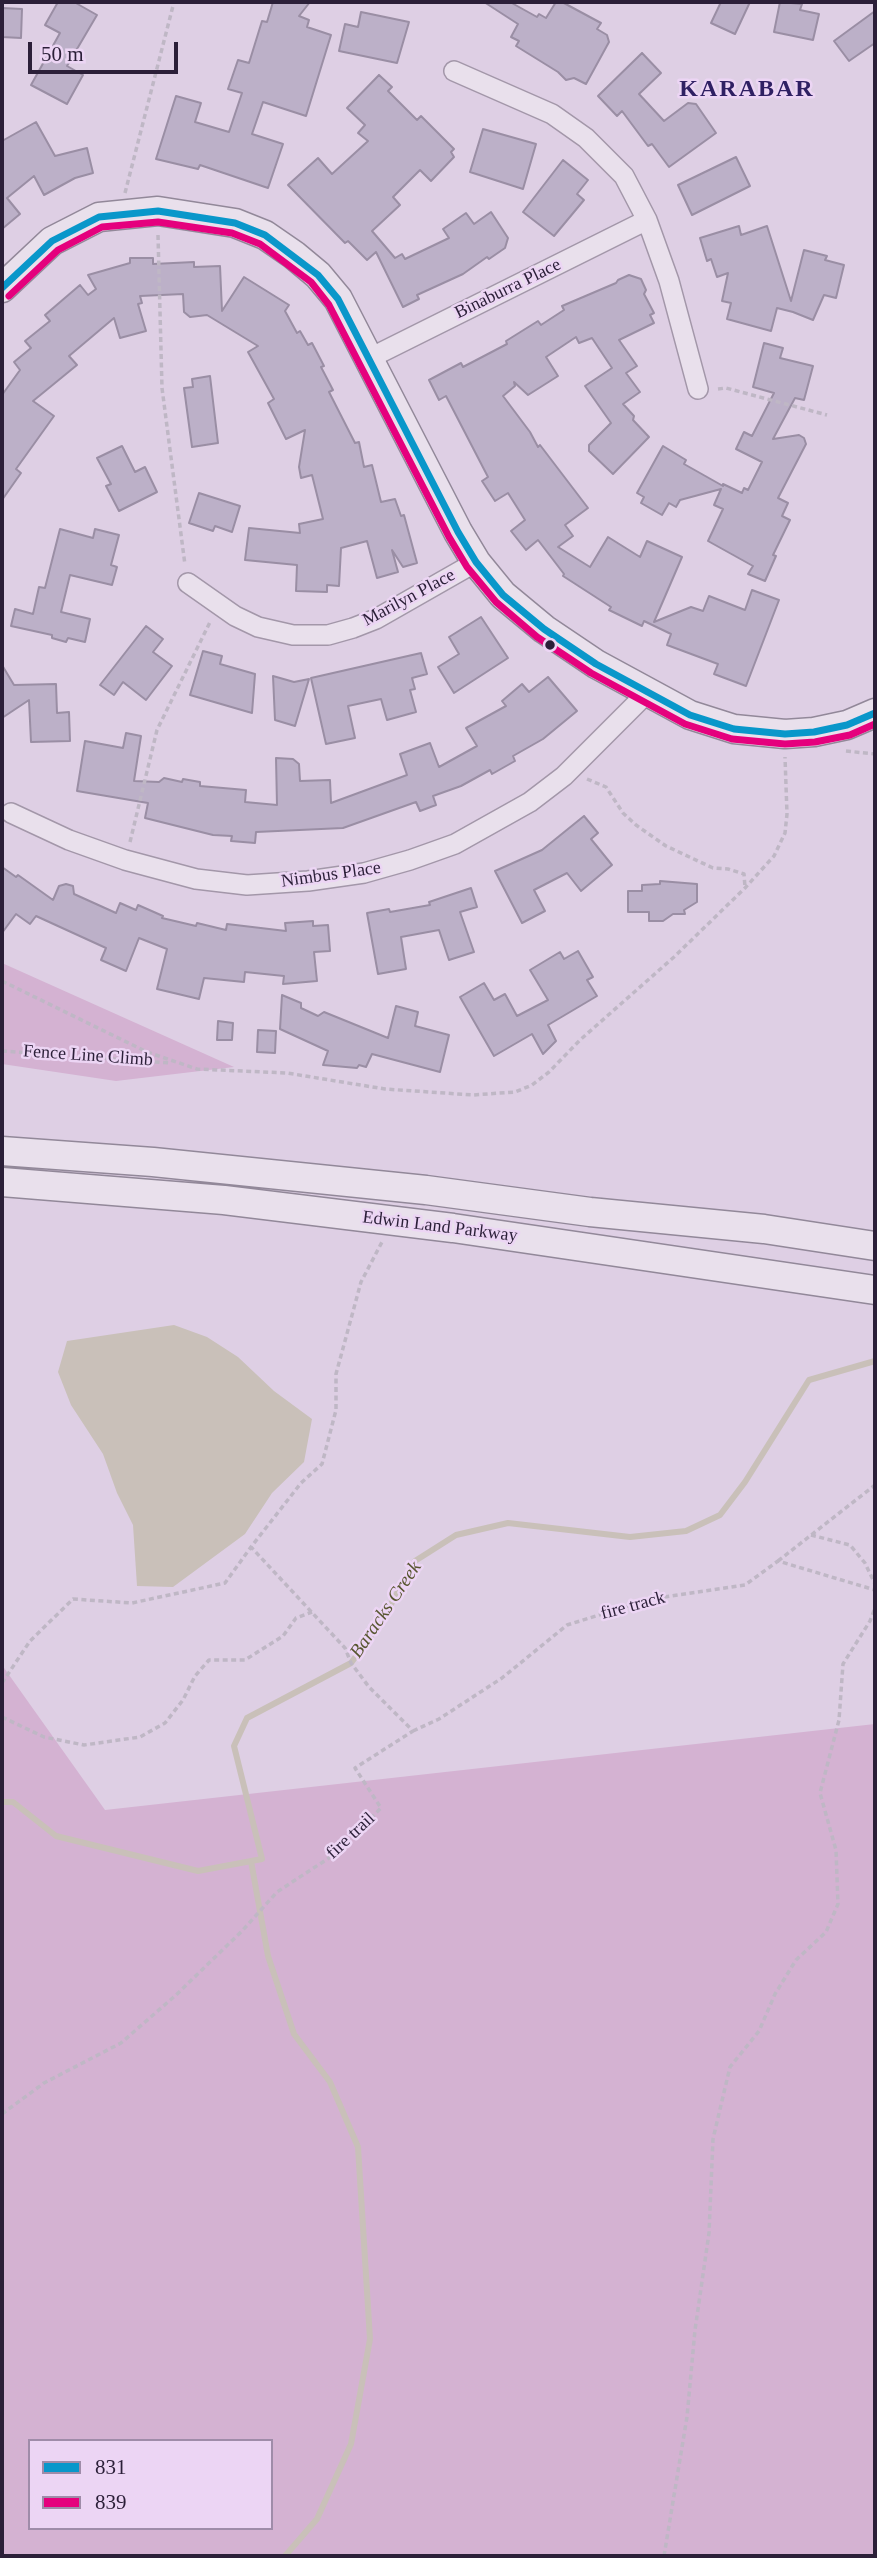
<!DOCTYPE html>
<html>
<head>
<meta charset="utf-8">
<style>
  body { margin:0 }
  #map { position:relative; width:877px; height:2558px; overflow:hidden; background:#decfe4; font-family:"Times New Roman",serif }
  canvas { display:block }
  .frame { position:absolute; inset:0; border:4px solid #2b1f38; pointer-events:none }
  .legend { position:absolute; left:28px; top:2439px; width:245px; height:91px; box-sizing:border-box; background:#ecd5f4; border:2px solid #9f8ca9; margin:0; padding:9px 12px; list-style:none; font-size:21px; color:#2b1f38 }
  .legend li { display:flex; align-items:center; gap:14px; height:35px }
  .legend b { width:35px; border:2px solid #9f8ca9 }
  .scale { position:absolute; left:28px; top:42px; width:150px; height:32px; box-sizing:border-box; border:4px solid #2b1f38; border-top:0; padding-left:9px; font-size:21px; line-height:24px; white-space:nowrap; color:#2b1f38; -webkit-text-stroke:5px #ecd5f4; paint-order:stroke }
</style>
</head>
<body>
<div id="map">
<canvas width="877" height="2558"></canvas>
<div class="frame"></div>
<ul class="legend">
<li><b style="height:9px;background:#0997ca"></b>831</li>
<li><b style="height:9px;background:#e5007d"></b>839</li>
</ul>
<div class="scale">50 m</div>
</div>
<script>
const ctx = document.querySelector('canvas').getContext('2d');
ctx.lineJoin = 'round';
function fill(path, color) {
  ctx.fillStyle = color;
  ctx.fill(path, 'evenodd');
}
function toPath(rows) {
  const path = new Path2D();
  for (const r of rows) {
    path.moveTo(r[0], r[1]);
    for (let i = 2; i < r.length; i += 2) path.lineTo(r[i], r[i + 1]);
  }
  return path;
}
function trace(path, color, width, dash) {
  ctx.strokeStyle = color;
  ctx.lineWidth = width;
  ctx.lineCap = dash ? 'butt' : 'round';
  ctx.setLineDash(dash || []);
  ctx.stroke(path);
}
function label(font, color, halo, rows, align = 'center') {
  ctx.font = font + ' "Times New Roman",serif';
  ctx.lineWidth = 5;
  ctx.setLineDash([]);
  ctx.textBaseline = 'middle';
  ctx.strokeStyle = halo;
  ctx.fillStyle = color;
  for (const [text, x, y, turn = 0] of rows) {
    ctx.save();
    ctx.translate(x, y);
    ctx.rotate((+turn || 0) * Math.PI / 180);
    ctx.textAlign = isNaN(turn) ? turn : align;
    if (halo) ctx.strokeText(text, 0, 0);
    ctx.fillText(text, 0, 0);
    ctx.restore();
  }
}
fill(toPath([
  [2,963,234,1067,116,1081,2,1064],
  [2,1665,105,1810,875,1724,875,2556,2,2556],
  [30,2441,271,2441,271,2528,30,2528]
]), '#d4b2d2');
fill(toPath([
  [174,1325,207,1337,238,1357,274,1391,312,1419,304,1462,272,1493,245,1534,173,1587,137,1586,133,1525,117,1493,103,1454,71,1405,58,1372,67,1341]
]), '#c9c0b9');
trace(toPath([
  [2,1802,13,1802,56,1836,198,1871,262,1859,234,1746,247,1718,351,1663,380,1624,415,1561,456,1535,508,1523,630,1537,686,1531,720,1515,745,1482,809,1380,875,1361],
  [251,1861,268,1956,294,2034,330,2082,358,2147,370,2339,351,2444,317,2519,285,2556]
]), '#c9c0b9', 6);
const building = toPath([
  [58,2,74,2,97,15,67,66,83,75,67,104,31,85,60,33,45,25,58,2],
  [273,2,310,2,299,16,309,20,307,27,331,35,306,116,263,102,252,134,283,144,268,188,200,165,198,169,156,159,176,96,201,103,195,122,229,132,242,93,228,89,238,60,249,63,262,21,267,22,273,2],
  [484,2,510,2,537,17,539,14,546,18,556,2,562,2,601,23,597,29,607,35,609,42,586,84,574,78,566,80,558,72,516,46,519,41,511,37,518,24,484,2],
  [721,2,750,2,735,34,711,23,721,2],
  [780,2,802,4,800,10,819,14,813,40,774,32,780,2],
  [2,8,22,9,21,38,2,37,2,8],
  [875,11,875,43,849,61,834,41,875,11],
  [361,12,409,22,397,63,339,51,345,24,358,27,361,12],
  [642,53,661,73,639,94,664,121,688,103,696,104,716,133,669,167,652,144,648,146,622,111,617,116,598,96,642,53],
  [379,75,392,87,388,91,417,120,421,116,454,149,451,152,454,157,431,181,420,170,393,197,400,205,372,231,395,258,402,254,405,259,449,238,443,229,466,213,474,224,491,212,508,238,505,248,489,259,487,257,463,274,417,295,419,299,403,307,376,252,367,260,348,241,345,243,288,185,318,158,332,174,368,141,358,133,365,125,347,108,379,75],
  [36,122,55,156,87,148,93,173,75,178,44,195,34,176,7,198,20,214,2,229,2,141,36,122],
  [483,129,536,144,523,189,470,172,483,129],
  [736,157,750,186,692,215,678,185,736,157],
  [563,160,588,180,577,194,584,200,554,236,523,212,563,160],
  [739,226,741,235,767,226,791,301,804,250,827,256,825,260,844,265,836,298,824,295,813,320,793,312,777,308,771,331,727,319,731,303,722,301,728,273,717,277,711,259,707,261,700,238,739,226],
  [130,258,153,258,153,264,194,262,194,267,220,266,222,311,244,277,289,305,285,311,297,333,300,331,308,345,312,343,324,366,321,367,333,390,329,392,355,443,359,442,364,467,372,465,381,502,395,499,401,516,404,515,417,563,403,567,392,550,398,572,377,578,367,541,341,548,339,586,327,585,327,592,296,591,297,565,245,560,249,528,300,533,299,524,323,519,312,475,301,478,299,467,305,430,286,439,268,403,274,399,248,352,258,346,207,315,190,317,184,312,183,294,140,296,142,303,138,304,146,331,120,338,114,318,69,356,77,365,33,401,54,416,16,469,21,473,2,500,2,395,20,370,14,362,31,348,25,341,50,321,45,315,80,285,88,295,96,289,88,275,130,263,130,258],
  [629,275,641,279,646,290,644,294,654,313,650,315,654,323,619,340,637,366,626,373,640,392,623,404,634,416,633,420,649,437,613,474,589,451,589,445,611,423,585,386,612,368,592,338,579,343,576,337,546,357,558,376,528,395,514,382,515,386,503,396,530,432,538,447,540,445,588,508,565,525,573,536,558,547,590,567,608,537,640,557,647,541,682,557,654,622,691,607,703,611,709,596,745,610,752,590,779,600,746,686,714,674,718,664,667,645,671,634,644,621,642,626,609,610,611,607,563,576,564,574,538,540,526,550,511,531,525,520,508,493,495,501,482,481,488,477,446,396,439,400,429,380,461,363,463,367,507,344,506,341,538,321,541,325,564,310,562,306,616,283,618,280,629,275],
  [764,343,783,348,780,358,813,366,804,400,795,398,773,439,799,435,804,438,806,444,778,498,788,503,782,516,790,520,773,555,776,556,765,581,748,574,753,566,708,541,723,509,714,505,721,489,680,500,676,507,669,503,662,515,641,503,644,497,637,493,663,446,686,460,684,464,723,486,723,484,742,493,744,488,748,490,762,462,736,449,744,432,752,436,774,393,753,387,764,343],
  [210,376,218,443,192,447,184,388,193,387,192,379,210,376],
  [122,446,135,472,145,467,157,492,119,511,106,486,111,484,97,458,122,446],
  [199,493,240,506,232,532,215,526,213,531,189,523,199,493],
  [60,529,93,538,95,529,119,535,111,565,117,567,112,585,70,575,61,612,90,619,85,642,68,638,66,642,52,638,52,635,11,626,15,609,33,614,39,587,45,588,60,529],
  [481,617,508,658,454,693,438,667,459,654,449,637,481,617],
  [146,626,163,639,153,652,172,666,146,700,123,682,114,695,100,685,146,626],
  [203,651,222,656,220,664,255,674,252,713,190,695,203,651],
  [421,653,427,674,412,678,415,689,410,690,416,712,387,720,381,699,348,706,355,738,326,744,311,678,421,653],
  [2,665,14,685,56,684,57,713,69,712,70,741,31,742,29,700,2,718,2,665],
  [273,676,294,682,309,679,295,726,275,720,273,676],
  [548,677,577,711,543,739,513,756,515,761,492,774,490,770,461,786,433,796,436,805,420,811,416,802,343,828,256,832,255,843,231,841,232,836,213,835,145,818,148,803,77,791,85,741,123,748,126,733,141,736,134,781,159,782,164,778,182,782,183,779,200,782,200,786,246,790,245,802,277,805,276,758,293,759,299,764,300,781,330,780,331,803,407,775,400,754,430,743,439,767,477,746,466,728,506,706,502,701,522,684,529,692,548,677],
  [584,816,598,833,591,839,612,865,581,891,567,873,534,890,545,911,522,923,495,871,542,850,584,816],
  [2,867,16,877,18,875,53,900,59,886,66,884,73,886,74,894,116,913,120,903,136,910,138,905,163,916,162,918,196,926,197,923,226,930,227,924,286,931,285,923,313,921,313,926,328,925,330,951,314,952,317,981,283,984,284,976,245,972,244,982,204,978,199,999,157,989,167,949,139,938,126,971,101,960,106,948,36,916,30,924,16,914,2,933,2,867],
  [660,881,697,884,697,902,684,910,685,914,673,914,663,921,649,921,649,912,628,912,628,891,642,891,642,885,660,884,660,881],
  [471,888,477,907,460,912,474,952,449,960,439,930,401,937,406,969,378,974,367,913,389,909,390,912,430,905,429,902,471,888],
  [578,951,593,977,587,980,597,996,548,1025,556,1041,543,1054,532,1034,494,1056,460,997,484,983,494,1000,505,994,517,1016,548,1000,530,970,560,952,564,959,578,951],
  [282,995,301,1003,301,1008,318,1016,324,1012,388,1038,396,1006,418,1012,415,1026,449,1035,440,1072,372,1054,366,1067,359,1065,357,1068,323,1065,328,1051,280,1029,282,995],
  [218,1021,233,1023,232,1040,217,1040,218,1021],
  [258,1030,276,1031,275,1053,257,1052,258,1030]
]);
fill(building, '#bcb0c8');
trace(building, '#9a8ea4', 2);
const street = toPath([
  [454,71,552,114,586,138,624,176,647,220,669,281,698,389],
  [370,358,647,220],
  [188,583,235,616,258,627,293,635,328,635,353,628,376,619,476,562],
  [11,813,69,840,125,860,196,879,247,885,308,881,364,873,410,860,455,844,530,802,564,776,647,693]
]);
const secondary = toPath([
  [2,288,52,241,99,217,158,211,235,223,265,235,294,255,318,275,338,299,458,532,476,562,503,595,544,629,596,664,690,715,734,729,785,734,814,732,847,725,875,713],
  [2,1151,153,1162,426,1190,590,1212,764,1229,875,1246],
  [2,1182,224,1200,453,1228,875,1290]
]);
trace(street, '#a397a9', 22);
trace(secondary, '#928899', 31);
trace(toPath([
  [125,193,174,2],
  [158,235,162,388,185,565],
  [718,389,726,388,827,415],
  [846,751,875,754],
  [587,779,606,787,623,813,636,825,666,846,713,868,728,869,744,874,745,887],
  [130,842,157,730,211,620],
  [2,981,147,1052,197,1069,287,1073,385,1089,473,1095,515,1092,532,1085,549,1072,580,1040,674,957,745,888,774,856,785,833,787,814,785,757],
  [2,1051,170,1063],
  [811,1535,850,1545,865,1563,875,1584],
  [778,1561,875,1485],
  [2,1683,30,1641,73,1599,132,1603,225,1583,251,1547],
  [2,1717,44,1737,84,1745,140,1737,165,1723,183,1700,195,1676,209,1660,245,1660,283,1636,296,1618,312,1612],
  [413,1731,439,1719,502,1678,567,1625,651,1599,745,1585,778,1561,875,1590],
  [2,2114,44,2083,121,2043,176,1995,242,1931,277,1892,335,1854,381,1808,355,1768,413,1731,369,1687,351,1663,345,1648,251,1547,301,1483,322,1464,336,1410,336,1374,361,1282,382,1242],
  [664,2556,687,2417,695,2330,709,2233,713,2139,730,2067,759,2031,775,1994,796,1960,826,1932,838,1904,836,1850,820,1793,839,1720,843,1664,870,1621,875,1608]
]), '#bfb7c5', 3.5, [5, 3.5]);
trace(street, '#e9e0ec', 19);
trace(secondary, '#e9e0ec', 28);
trace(toPath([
  [2,288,52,241,99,217,158,211,235,223,265,235,318,275,338,299,458,532,476,562,503,595,544,629,596,664,690,715,734,729,785,734,814,732,847,725,875,713]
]), '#0997ca', 7);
trace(toPath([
  [9,296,58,250,102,227,158,222,232,233,260,244,311,282,329,305,449,537,467,567,496,602,537,637,591,673,685,724,732,739,785,744,815,742,850,735,875,724]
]), '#e5007d', 7);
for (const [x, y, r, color] of [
  [550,645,6,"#2b1f38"]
]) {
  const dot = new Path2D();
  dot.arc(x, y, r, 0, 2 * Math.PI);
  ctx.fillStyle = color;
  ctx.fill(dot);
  trace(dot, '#ecd5f4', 2.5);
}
label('18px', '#2b1f38', '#ecd5f4', [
  ["Binaburra Place",508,289,-26],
  ["Marilyn Place",409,598,-28],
  ["Nimbus Place",331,875,-8],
  ["Fence Line Climb",88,1056,4],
  ["Edwin Land Parkway",440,1227,7],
  ["fire track",633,1606,-15],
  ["fire trail",351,1836,-43]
]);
label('italic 19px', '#57552f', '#ecd5f4', [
  ["Baracks Creek",386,1610,-56]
]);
ctx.letterSpacing = '2px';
label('bold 24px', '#2f2063', '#ecd5f4', [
  ["KARABAR",747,90]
]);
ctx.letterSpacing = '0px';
</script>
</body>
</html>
